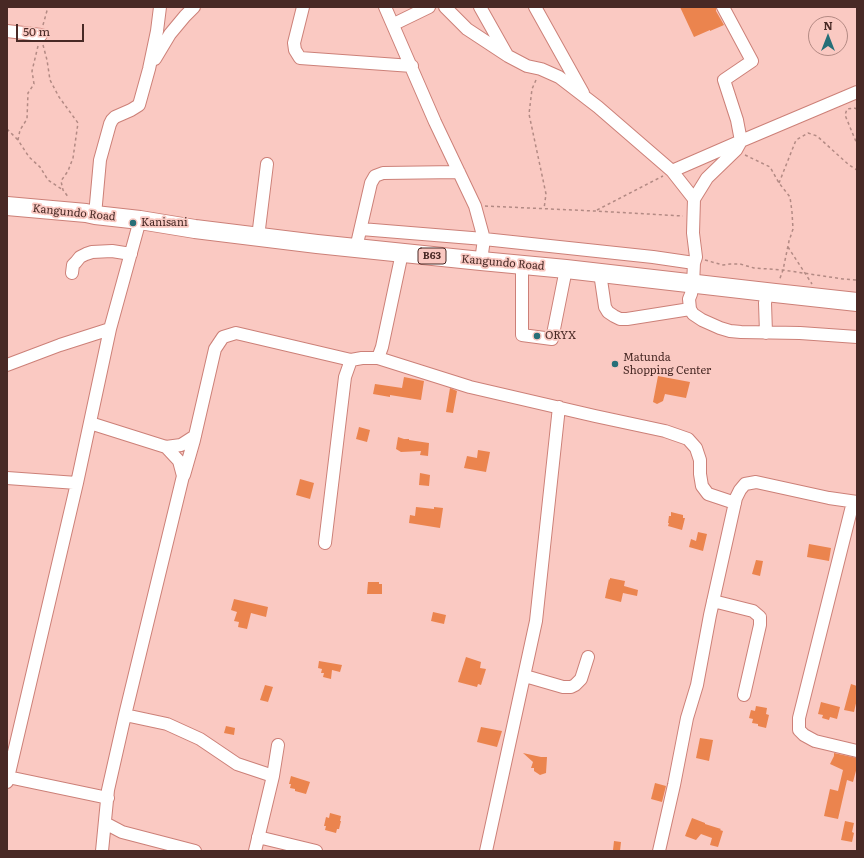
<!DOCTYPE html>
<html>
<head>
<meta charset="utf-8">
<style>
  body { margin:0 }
  #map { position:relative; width:864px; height:858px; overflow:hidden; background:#fac9c2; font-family:Literata,serif }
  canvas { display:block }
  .frame { position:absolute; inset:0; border:8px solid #482925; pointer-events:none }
  .north { position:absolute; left:808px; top:16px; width:40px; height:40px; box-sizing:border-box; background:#fac9c2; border:1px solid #b38983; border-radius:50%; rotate:0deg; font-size:11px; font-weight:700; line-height:16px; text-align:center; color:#482925 }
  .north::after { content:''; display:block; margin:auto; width:14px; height:18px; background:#266f78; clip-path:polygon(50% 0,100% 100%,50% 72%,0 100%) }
  .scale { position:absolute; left:16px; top:24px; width:68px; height:18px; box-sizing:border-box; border:2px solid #482925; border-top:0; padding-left:5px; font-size:12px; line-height:14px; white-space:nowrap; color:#482925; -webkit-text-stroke:3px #fac9c2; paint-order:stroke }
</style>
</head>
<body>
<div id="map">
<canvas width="864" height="858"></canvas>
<div class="frame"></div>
<div class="north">N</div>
<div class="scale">50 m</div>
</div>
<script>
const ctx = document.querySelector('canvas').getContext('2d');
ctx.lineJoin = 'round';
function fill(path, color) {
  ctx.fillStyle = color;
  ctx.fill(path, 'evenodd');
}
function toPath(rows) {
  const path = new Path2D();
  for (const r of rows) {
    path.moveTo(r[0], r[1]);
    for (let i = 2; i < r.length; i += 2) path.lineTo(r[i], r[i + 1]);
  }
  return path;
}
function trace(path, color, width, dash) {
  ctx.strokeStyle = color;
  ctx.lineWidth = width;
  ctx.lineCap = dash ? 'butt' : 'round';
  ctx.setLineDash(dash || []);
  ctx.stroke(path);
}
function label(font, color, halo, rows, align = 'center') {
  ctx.font = font + ' Literata,serif';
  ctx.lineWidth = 3.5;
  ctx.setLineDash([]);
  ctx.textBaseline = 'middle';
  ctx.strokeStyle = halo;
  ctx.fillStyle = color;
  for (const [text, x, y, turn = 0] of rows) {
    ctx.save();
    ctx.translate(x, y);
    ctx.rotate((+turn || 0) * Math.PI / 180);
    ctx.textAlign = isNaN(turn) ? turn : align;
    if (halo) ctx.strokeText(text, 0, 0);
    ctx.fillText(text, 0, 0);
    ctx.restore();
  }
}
fill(toPath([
  [680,7,716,7,716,11,724,25,710,31,710,30,694,37],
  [658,376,690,382,686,398,665,394,663,401,657,404,653,402],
  [404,377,424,381,421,400,390,395,390,397,373,394,375,384,402,388],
  [450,388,457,391,453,413,446,412],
  [359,427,370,430,367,442,356,439],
  [398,437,404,439,409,439,409,440,429,443,428,456,420,455,421,451,401,452,396,449],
  [478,450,490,452,486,472,464,468,467,456,477,458],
  [420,473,430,475,429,486,419,485],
  [300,479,314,483,310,499,296,495],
  [416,507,434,509,434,507,443,508,440,528,409,523,410,515,415,516],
  [671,512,683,515,683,518,685,518,682,530,668,526,669,523,668,523,669,516,671,516],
  [698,532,707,534,703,551,689,547,691,539,696,541],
  [809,544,831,548,829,561,807,557],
  [756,560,763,561,760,576,752,574],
  [610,578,625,581,624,586,638,590,637,596,623,593,621,602,605,598,609,579,610,580],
  [368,582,379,582,379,584,382,584,382,594,367,594],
  [234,599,268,607,266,617,251,613,247,629,238,627,239,622,234,621,237,612,231,610],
  [433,612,446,615,444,624,431,621],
  [466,657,481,662,480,668,486,669,481,685,478,684,477,687,458,682],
  [319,661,342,665,340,672,332,670,331,679,323,677,324,673,321,673,322,669,318,668],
  [851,684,857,686,857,699,854,712,844,710],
  [265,685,273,687,268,702,260,700],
  [821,702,840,707,837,719,830,717,829,720,822,718,823,715,818,714],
  [756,706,767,708,766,714,769,715,766,728,758,726,758,724,752,723,753,719,749,718,751,710,755,711],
  [226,726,235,728,234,735,224,733],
  [481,727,502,731,497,747,477,742],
  [700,738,713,740,709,761,696,758],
  [523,753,541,757,547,757,546,773,540,775,534,771,534,768,531,768,533,762],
  [834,753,857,758,857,767,853,782,847,780,838,819,824,816,830,789,838,791,843,770,830,764,834,756],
  [291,776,310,782,306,794,295,791,295,789,290,788,291,784,289,784],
  [655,783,666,786,662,802,651,799],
  [330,813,341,816,340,821,341,821,339,829,337,829,336,833,325,830,326,826,324,826,326,817,329,818],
  [692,818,705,823,705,824,721,829,720,830,723,831,718,847,710,845,712,838,701,834,696,840,685,836],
  [845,821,854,823,852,832,854,833,852,842,841,840],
  [614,841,621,842,620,851,613,850]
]), '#eb844e');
const minor = toPath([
  [303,7,294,43,295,50,300,58,412,66],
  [445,7,467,29,508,56,527,66,541,69,559,77,598,107,672,171,694,199],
  [480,7,507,55],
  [535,7,583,93],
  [394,24,429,7],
  [7,31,41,35],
  [155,59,170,34,185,16,194,7],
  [672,171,741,141,857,92],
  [95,215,100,160,110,124,112,120,115,117,131,110,139,105,149,69,157,31,160,7],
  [361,229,484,239,475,206,435,122,385,7],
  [258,237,267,164],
  [356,248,371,183,375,176,383,173,459,172],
  [481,261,484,239,653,257,694,263,696,257,693,233,694,199,707,178,736,150,741,141,737,120,724,80,752,61,723,7],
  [694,263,693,284,691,294,689,299,690,309,693,314,702,320,720,328,730,331,741,332,800,333,857,337],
  [522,265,522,335,552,339,566,269],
  [72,273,73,265,76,262,80,257,86,254,92,252,112,251,131,254],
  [600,273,605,307,608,312,614,316,620,319,627,319,690,309],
  [766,333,765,303,767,293],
  [378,358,382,347,402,253],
  [7,365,60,345,110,329],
  [90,423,166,447,179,461,183,476,125,715,108,790,102,851],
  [166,447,181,445,195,436],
  [184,475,194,440,215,349,223,337,236,333,351,360],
  [7,478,77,483],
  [853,502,799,718,799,730,804,735,815,741,857,751],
  [325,543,345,377,351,360,362,358,378,358,470,387,595,416,665,431,688,439,696,448,700,460,700,474,702,486,708,494,735,503],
  [713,601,753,611,760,617,760,625,744,695],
  [525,676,563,687,571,687,575,685,581,679,588,657],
  [125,715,167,724,200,739,237,764,273,776],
  [8,777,108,798],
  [7,782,77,483,110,329,140,220],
  [105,823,122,832,195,851],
  [258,837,316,851],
  [255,851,273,776,278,745],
  [486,851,536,621,559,407],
  [659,851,674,785,687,718,697,685,710,615,736,498,740,490,745,484,756,482,829,498,857,502]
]);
const highway = toPath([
  [7,206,86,213,95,215,140,220,195,229,317,244,481,261,566,269,775,293,857,302]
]);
trace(minor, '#cc8078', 14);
trace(highway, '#cc8078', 20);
trace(toPath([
  [43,25,48,7],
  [43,45,47,60,50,80,59,97,78,123,73,158,68,171,61,181,63,190,69,198],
  [38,46,32,71,34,84,28,93,27,119,20,130,18,140,29,157,40,167,48,180,63,190],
  [536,80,532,89,529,114,546,194,544,209],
  [857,109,854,108,847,109,845,115,857,144],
  [7,129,18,140],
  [745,155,770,167,779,183,790,197,792,212,793,229,789,241,783,270,779,281],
  [779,183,796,140,808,133,817,136,849,165,857,170],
  [485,206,595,211,683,216],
  [597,210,663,176],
  [788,247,812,284],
  [705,260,723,265,730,264,740,264,754,268,783,270,843,279,857,280]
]), '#b38a84', 1.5, [3, 3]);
trace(minor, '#fff', 12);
trace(highway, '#fff', 18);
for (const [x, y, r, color] of [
  [133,223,4,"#266f78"],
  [537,336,4,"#266f78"],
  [615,364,4,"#266f78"]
]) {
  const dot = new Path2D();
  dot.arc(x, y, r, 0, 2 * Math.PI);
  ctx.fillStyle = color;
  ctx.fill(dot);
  trace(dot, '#fac9c2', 1.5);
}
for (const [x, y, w] of [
  [432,256,28]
]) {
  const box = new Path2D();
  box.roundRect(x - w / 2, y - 8, w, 16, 3);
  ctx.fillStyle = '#fac9c2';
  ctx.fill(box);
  trace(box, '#482925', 1);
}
label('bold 10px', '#482925', null, [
  ["B63",432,256]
]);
label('11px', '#482925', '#fac9c2', [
  ["Kangundo Road",74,213,6],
  ["Kangundo Road",503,263,5]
]);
label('11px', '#482925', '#fac9c2', [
  ["Kanisani",141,223],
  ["ORYX",545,336],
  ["Matunda",623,358],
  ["Shopping Center",623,371]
], 'left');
</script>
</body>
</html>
